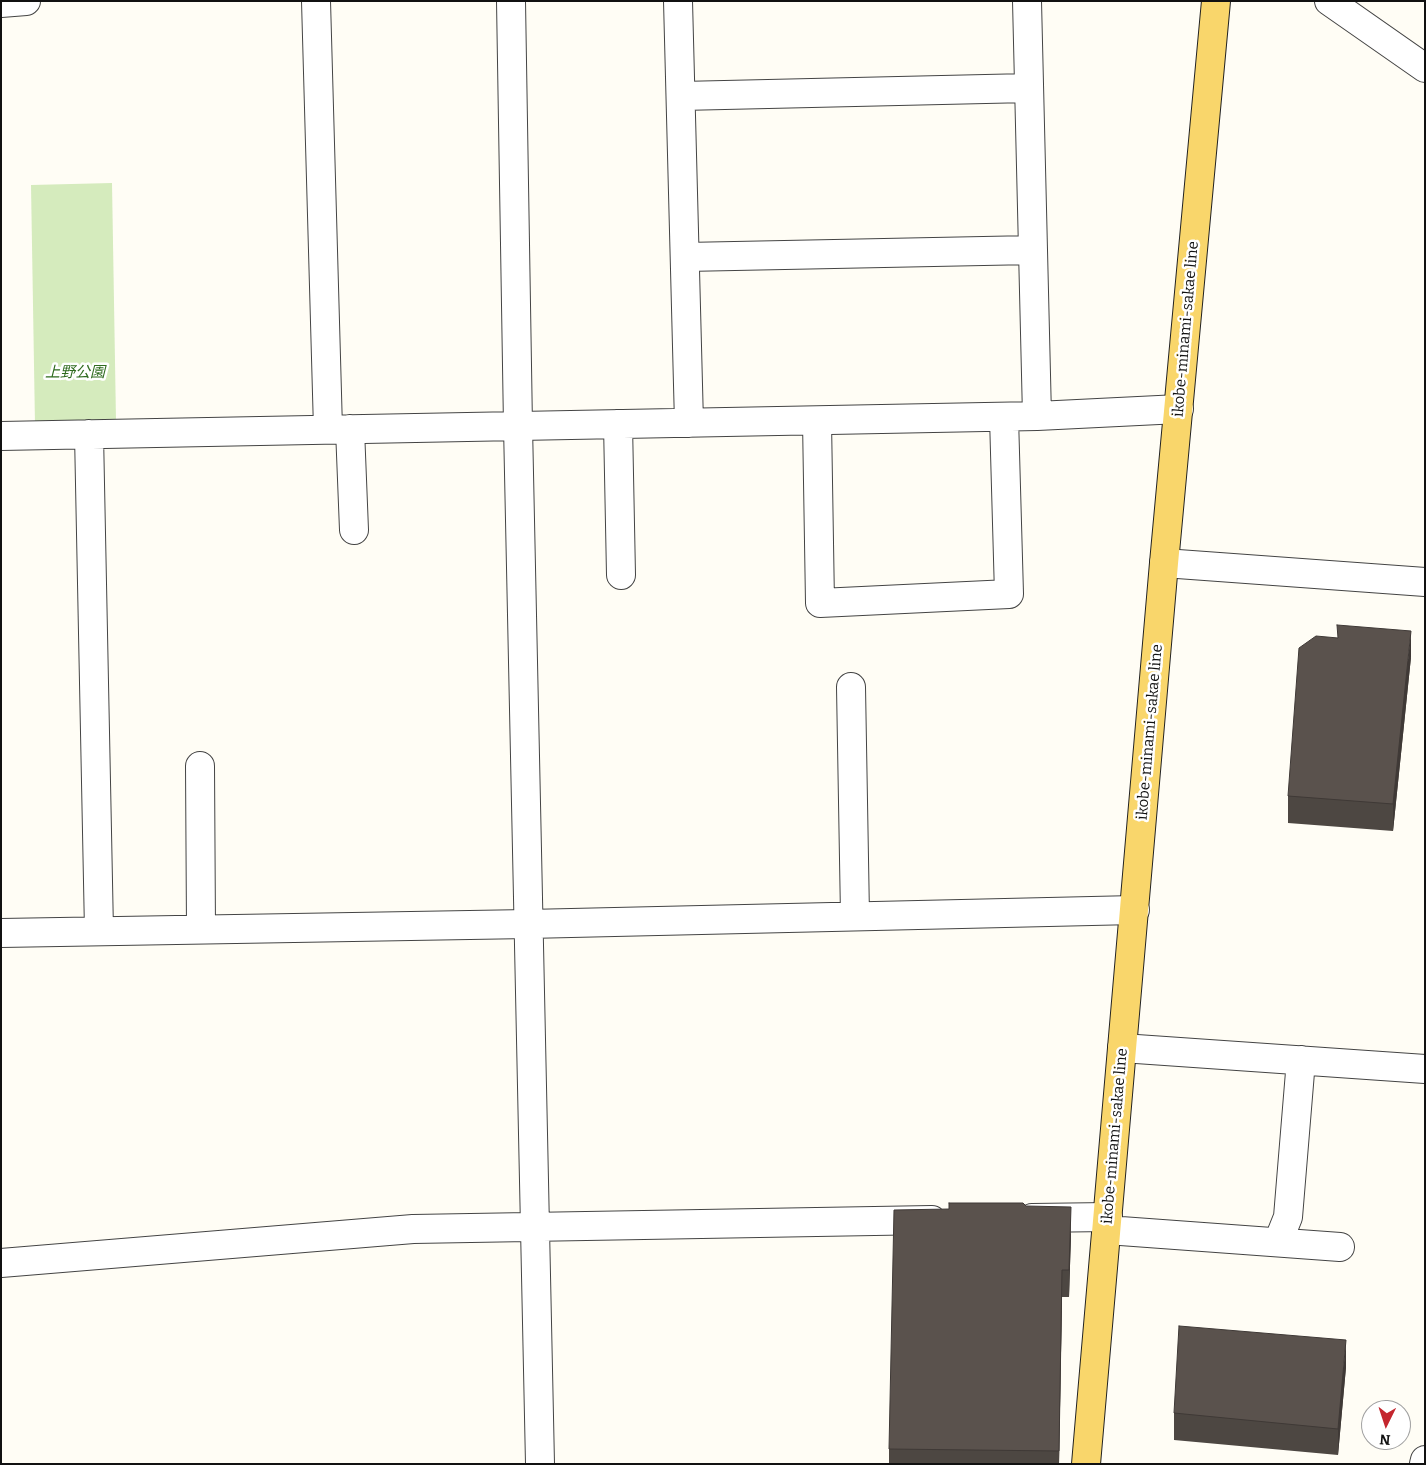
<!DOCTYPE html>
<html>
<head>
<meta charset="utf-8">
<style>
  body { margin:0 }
  #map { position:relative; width:1426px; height:1465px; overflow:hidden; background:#fffdf5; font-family:Bitter,serif }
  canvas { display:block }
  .frame { position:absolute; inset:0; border:2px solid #111; pointer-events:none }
  .north { position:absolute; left:1361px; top:1400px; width:50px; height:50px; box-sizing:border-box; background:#fff; border:1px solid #a0a0a0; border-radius:50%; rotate:184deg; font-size:14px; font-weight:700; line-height:20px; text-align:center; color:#111 }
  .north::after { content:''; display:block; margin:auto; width:18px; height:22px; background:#c4262e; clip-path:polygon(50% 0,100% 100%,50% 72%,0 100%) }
</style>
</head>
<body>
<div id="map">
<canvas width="1426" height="1465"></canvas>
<div class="frame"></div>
<div class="north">N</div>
</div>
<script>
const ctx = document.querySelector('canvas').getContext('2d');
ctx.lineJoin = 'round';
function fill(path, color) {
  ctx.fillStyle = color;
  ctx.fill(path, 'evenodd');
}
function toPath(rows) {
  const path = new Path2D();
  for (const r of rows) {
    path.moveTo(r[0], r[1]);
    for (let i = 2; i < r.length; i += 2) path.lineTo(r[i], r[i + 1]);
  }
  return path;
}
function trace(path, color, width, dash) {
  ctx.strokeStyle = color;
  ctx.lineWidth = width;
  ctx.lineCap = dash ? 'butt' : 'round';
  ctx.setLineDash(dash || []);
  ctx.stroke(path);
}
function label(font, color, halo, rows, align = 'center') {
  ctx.font = font + ' Bitter,"Noto Sans JP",serif';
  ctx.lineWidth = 5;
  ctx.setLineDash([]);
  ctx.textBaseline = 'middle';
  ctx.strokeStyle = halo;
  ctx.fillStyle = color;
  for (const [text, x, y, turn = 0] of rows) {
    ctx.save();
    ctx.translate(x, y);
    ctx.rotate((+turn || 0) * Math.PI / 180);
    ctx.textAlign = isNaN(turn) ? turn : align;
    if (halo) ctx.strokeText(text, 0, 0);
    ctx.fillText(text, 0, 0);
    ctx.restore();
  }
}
fill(toPath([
  [112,183,116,421,35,425,31,185]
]), '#d5ebbd');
const minor = toPath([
  [316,1,328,429],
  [511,1,518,426,540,1464],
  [678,1,689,423],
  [1027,1,1037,416],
  [1329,1,1425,68],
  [1,3,26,1],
  [681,96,1029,88],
  [685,257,1033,250],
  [817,421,820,603,1009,594,1004,417],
  [618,424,621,575],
  [350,429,354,530],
  [89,434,99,931],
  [1,436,1037,416,1179,409],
  [1164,563,1425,582],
  [851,687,855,916],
  [200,766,201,929],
  [1,933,528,924,1135,910],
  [1122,1048,1425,1069],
  [1032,1218,1108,1217],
  [1107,1230,1340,1247],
  [1278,1242,1288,1217,1301,1060],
  [1,1263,413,1229,932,1220],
  [1424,1464,1425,1460]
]);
const major = toPath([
  [1086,1464,1164,563,1216,1]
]);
trace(minor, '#444', 30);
trace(major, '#222', 30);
trace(minor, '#fff', 28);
trace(major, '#f9d66b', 28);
fill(toPath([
  [1411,657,1393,831,1288,823,1288,796],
  [949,1209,1071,1234,1069,1297,1062,1297,1059,1464,889,1464,889,1449],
  [1346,1367,1338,1455,1174,1440,1174,1413]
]), '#4d4742');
fill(toPath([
  [1411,631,1411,657,1393,831,1393,804],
  [1071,1207,1071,1234,1069,1297,1069,1270],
  [1062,1270,1062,1297,1059,1464,1059,1451],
  [1346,1340,1346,1367,1338,1455,1338,1429]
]), '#3f3936');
const building = toPath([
  [1337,625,1411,631,1393,804,1288,796,1299,648,1316,636,1338,638,1337,625],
  [949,1203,1023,1203,1026,1206,1071,1207,1069,1270,1062,1270,1059,1451,889,1449,894,1210,949,1209,949,1203],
  [1179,1326,1346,1340,1338,1429,1174,1413,1179,1326]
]);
fill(building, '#5a524d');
trace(building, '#3f3936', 1);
label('15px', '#111', '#fff', [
  ["ikobe-minami-sakae line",1186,329,-85],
  ["ikobe-minami-sakae line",1150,732,-85],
  ["ikobe-minami-sakae line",1115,1136,-85]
]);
label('italic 15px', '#2f6b1f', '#fff', [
  ["上野公園",75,373]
]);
</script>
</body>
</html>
